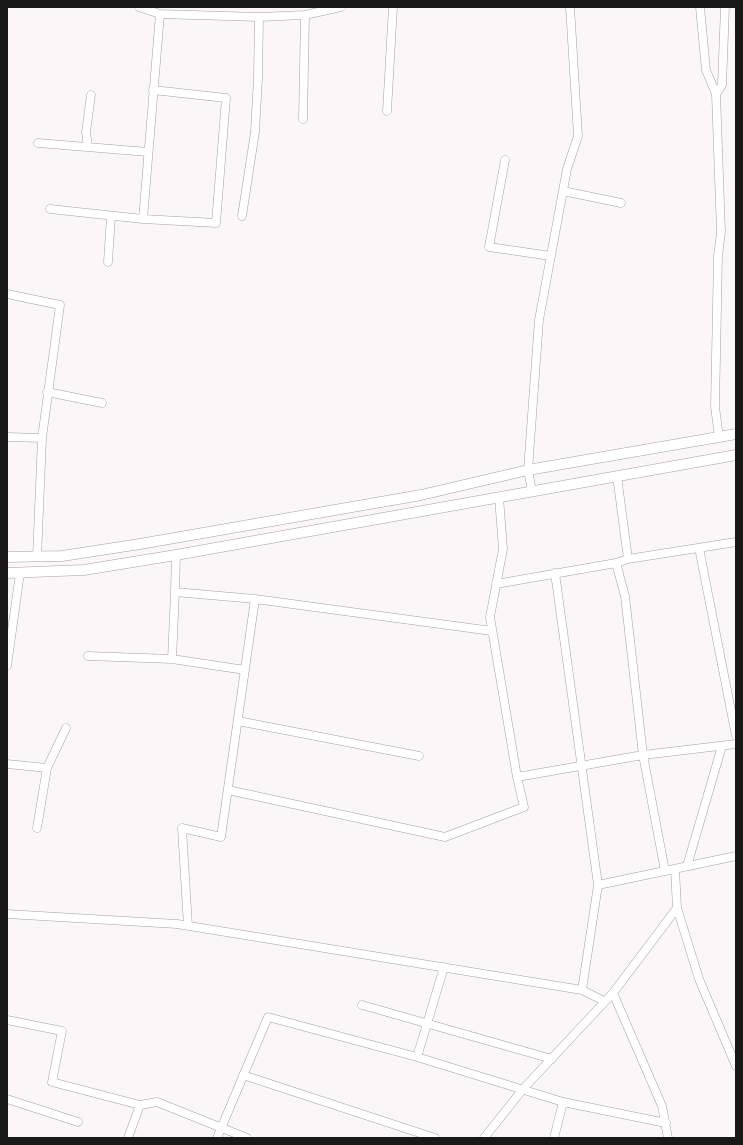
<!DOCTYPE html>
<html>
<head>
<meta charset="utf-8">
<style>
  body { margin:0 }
  #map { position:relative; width:743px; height:1145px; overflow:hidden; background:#fbf6f7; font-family:"Roboto Serif",serif }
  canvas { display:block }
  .frame { position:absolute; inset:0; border:8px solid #191818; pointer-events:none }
</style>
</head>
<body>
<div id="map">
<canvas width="743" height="1145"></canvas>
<div class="frame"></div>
</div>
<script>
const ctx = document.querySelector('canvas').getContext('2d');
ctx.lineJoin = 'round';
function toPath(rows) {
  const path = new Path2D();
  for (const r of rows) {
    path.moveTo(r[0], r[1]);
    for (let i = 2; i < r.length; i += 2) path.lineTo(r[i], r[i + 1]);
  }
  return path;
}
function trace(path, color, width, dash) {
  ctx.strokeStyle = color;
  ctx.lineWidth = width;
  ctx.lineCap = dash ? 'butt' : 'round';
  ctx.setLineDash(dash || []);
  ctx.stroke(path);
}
const minor = toPath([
  [139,7,160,14,259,17,305,15,341,7],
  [700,7,706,70,716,94,721,232,718,256,715,407,719,437],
  [716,94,722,85,725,7],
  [387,111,393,7],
  [303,119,305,15],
  [38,143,148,152],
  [88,147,86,132,91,95],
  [505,160,489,247,551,256],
  [563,191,621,203],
  [50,209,143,219,216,223,226,98,153,90],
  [242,216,255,132,258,78,259,17],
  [143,219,160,14],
  [108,262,111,216],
  [7,294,60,305,42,438,37,557],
  [47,392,102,403],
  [7,437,42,438],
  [617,476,628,559,616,563,625,596,643,755,665,871],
  [532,491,528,470,539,320,567,169,578,136,570,7],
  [499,497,503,549,490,617,517,777,643,755,736,744],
  [699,548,736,736],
  [176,555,175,592,255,599,221,837,182,828,188,926],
  [628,559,736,542],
  [555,573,598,885,736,856],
  [496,584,616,563],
  [255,599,492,631],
  [88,656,172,659,245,670],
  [172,659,175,592],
  [7,666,20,573],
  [238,721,419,756],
  [7,764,47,768],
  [228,790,445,837,524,807,517,777],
  [37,828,47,768,66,728],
  [687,866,722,746],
  [598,885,582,990,604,1001],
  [677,908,699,979,736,1066],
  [7,914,177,924,582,990],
  [613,993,662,1106,668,1138],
  [362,1005,552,1059],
  [7,1020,62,1031,52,1082,140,1105,157,1102,247,1138],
  [417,1057,444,967],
  [243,1075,435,1138],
  [7,1099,78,1122],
  [128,1138,140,1105],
  [217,1138,268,1017,417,1057,563,1102,666,1123],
  [484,1138,523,1089,613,993,677,908,675,869],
  [554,1138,563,1102]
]);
const tertiary = toPath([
  [7,557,62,556,140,544,421,495,528,470,736,434],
  [7,573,84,570,176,555,736,455]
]);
trace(minor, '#a5a0a1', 9);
trace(tertiary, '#a5a0a1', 11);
trace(minor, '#fff', 8);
trace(tertiary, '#fff', 10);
</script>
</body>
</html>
